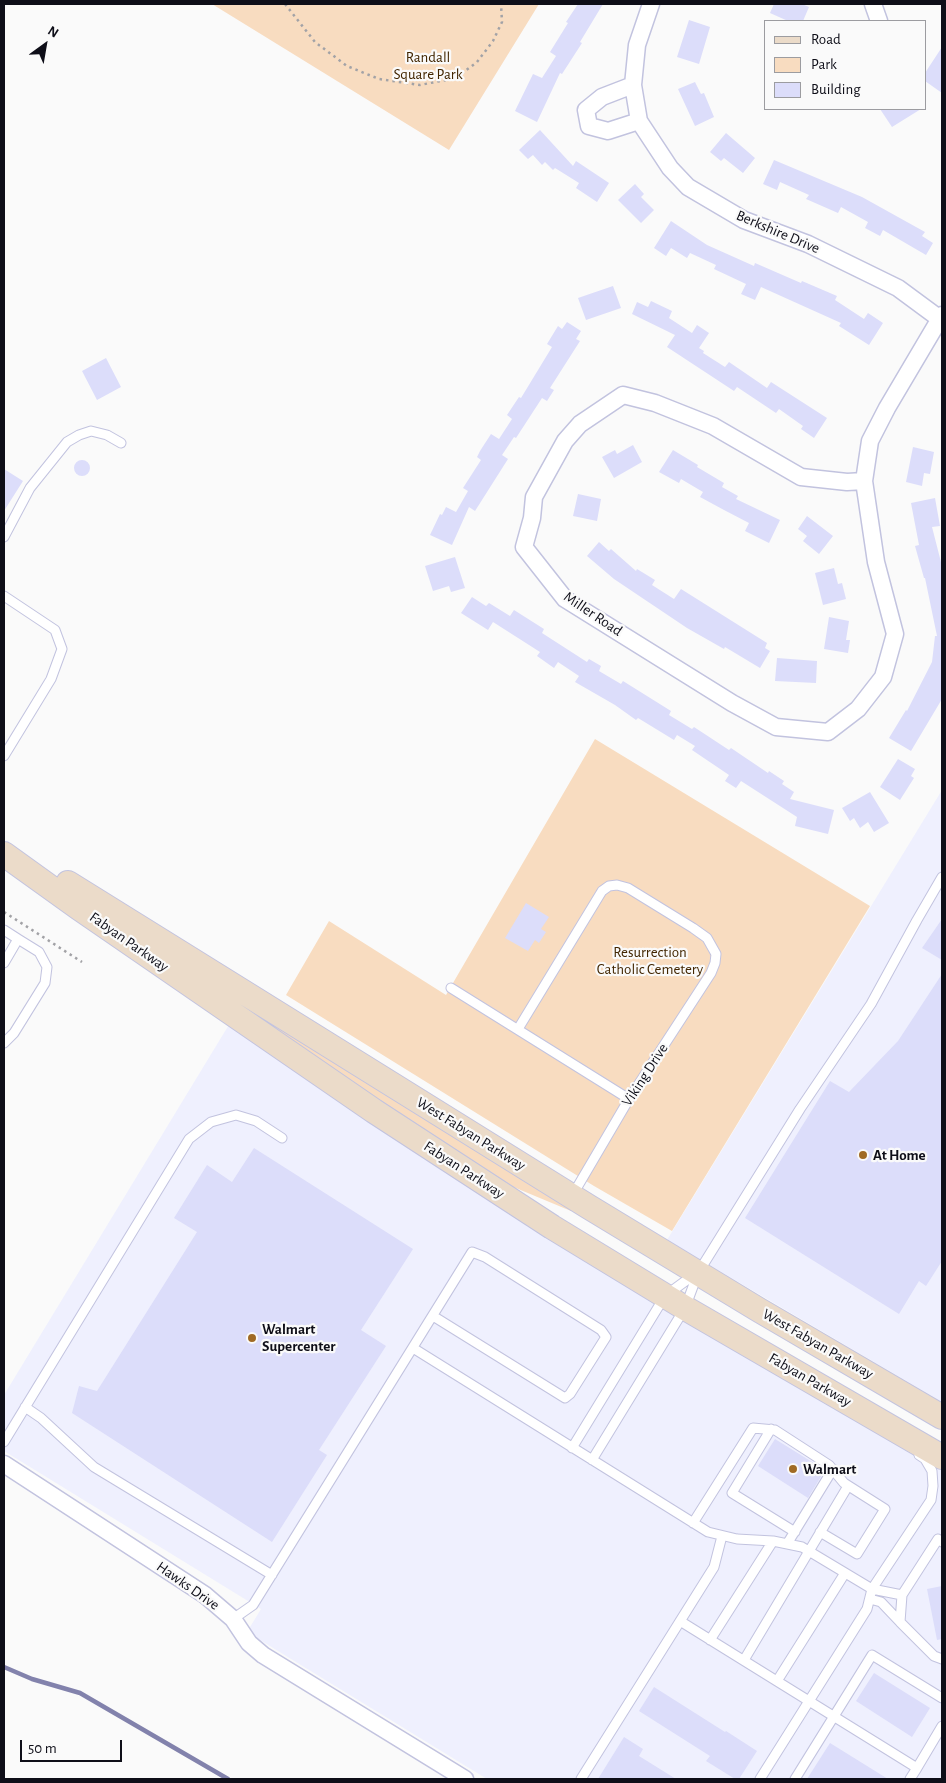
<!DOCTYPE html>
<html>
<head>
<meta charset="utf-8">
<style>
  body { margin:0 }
  #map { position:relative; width:946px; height:1783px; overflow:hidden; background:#fafafa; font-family:"Alegreya Sans",sans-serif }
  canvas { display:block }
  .frame { position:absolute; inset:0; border:5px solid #0e0e18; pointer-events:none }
  .legend { position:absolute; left:764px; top:20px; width:162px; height:90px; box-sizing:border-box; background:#fafafa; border:1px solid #9c9ca0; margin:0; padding:6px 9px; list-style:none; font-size:15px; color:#0e0e18 }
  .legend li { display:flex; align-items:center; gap:10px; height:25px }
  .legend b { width:25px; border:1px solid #9c9ca0 }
  .north { position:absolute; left:20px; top:20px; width:50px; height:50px; -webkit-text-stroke:4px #fafafa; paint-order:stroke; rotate:32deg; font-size:14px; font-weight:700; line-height:20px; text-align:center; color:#0e0e18 }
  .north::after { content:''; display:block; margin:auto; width:18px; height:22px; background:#0e0e18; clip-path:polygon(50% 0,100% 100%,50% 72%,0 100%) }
  .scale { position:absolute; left:20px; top:1740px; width:102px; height:22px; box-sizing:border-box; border:2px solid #0e0e18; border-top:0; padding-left:6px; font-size:15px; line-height:18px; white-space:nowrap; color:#0e0e18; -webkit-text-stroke:4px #fafafa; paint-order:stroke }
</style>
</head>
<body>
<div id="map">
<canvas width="946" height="1783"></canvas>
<div class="frame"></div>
<ul class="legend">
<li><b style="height:6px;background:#ebdbc9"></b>Road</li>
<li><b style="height:14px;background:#f8dcc0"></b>Park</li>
<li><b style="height:14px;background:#dcddfa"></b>Building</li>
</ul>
<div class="north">N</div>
<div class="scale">50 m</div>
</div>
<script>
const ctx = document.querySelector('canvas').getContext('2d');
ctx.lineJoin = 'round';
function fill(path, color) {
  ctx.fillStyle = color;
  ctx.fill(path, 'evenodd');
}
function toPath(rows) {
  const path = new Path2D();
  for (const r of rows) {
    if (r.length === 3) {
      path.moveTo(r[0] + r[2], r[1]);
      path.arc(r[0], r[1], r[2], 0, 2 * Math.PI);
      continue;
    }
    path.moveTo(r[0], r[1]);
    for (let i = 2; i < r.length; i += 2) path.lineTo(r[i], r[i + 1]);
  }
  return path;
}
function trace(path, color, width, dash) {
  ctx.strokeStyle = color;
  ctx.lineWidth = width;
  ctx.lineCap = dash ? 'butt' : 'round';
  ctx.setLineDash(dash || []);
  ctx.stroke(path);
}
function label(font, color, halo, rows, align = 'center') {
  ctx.font = font + ' "Alegreya Sans",sans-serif';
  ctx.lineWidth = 4.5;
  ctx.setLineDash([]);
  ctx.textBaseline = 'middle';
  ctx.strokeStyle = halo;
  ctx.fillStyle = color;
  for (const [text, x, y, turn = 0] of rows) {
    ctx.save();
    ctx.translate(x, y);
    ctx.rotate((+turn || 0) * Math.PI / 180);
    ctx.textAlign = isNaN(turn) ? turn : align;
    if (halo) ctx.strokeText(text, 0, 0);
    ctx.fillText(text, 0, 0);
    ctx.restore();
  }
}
fill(toPath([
  [942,790,942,1402,667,1240],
  [230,1023,528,1227,942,1470,942,1779,487,1779,247,1632,261,1609,4,1451,4,1395]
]), '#eff0fe');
fill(toPath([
  [212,4,539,4,449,150],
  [595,739,870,906,672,1231,594,1186,286,995,329,921,446,995],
  [85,899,575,1206,571,1211,463,1166]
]), '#f8dcc0');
trace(toPath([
  [4,1667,32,1679,80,1693,228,1779]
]), '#8282ac', 4.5);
fill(toPath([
  [578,4,603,4,580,42,582,43,562,74,560,73,537,122,515,111,533,74,542,78,556,56,550,52,568,23,566,22],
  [774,4,802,4,809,7,803,21,788,21,770,13],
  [689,20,710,27,699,64,677,57],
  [942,47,942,93,925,81,925,73],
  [695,82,701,94,704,93,714,117,695,126,678,89],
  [880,109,921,109,892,127],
  [540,130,573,166,576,161,609,183,597,202,576,188,579,183,555,168,553,170,545,162,542,165,533,155,528,159,519,150],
  [726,133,755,158,743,173,724,158,721,161,710,152],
  [774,160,862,197,925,232,922,236,933,243,926,255,883,230,880,236,865,228,868,222,841,207,838,213,806,199,809,195,780,182,777,190,763,184],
  [635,184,644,194,641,197,654,210,641,223,618,200],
  [671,221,707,245,754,266,755,263,801,283,802,281,837,296,835,300,864,319,868,313,883,323,869,345,839,326,841,323,761,287,755,300,741,294,746,284,714,269,716,265,690,253,687,258,671,248,666,256,654,248],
  [613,286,621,308,586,320,578,298],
  [651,301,672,311,669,318,692,333,697,325,709,333,699,348,704,351,703,353,725,367,729,362,767,388,771,382,827,418,814,438,801,429,803,426,779,409,776,413,737,387,734,391,667,347,675,335,632,314,637,302,648,307],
  [567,322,581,331,576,339,580,341,550,388,554,390,547,401,542,398,516,438,514,437,502,455,508,459,475,511,469,507,452,545,430,535,440,514,442,515,446,507,456,512,468,491,463,488,481,460,477,457,480,451,491,434,499,439,512,419,507,415,519,397,521,398,552,347,547,344,558,326,562,329],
  [106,358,121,387,97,400,82,371],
  [633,445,642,462,614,478,602,457,615,450,617,454],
  [913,447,934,452,930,474,924,473,922,486,906,482],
  [673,450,698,465,697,467,724,483,722,487,738,496,736,499,780,520,769,543,745,531,749,523,724,510,700,497,703,492,681,479,679,483,659,472],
  [82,468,8],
  [4,469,23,481,4,511],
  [578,494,601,499,597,521,573,516],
  [935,498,940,526,932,527,942,566,942,699,911,751,889,738,906,710,907,711,932,662,935,636,937,636,925,578,924,578,915,546,919,545,911,503],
  [807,516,833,536,819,554,803,541,807,536,798,529],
  [599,542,609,551,611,549,636,571,637,569,655,580,652,585,674,599,681,589,767,643,765,648,770,651,760,668,725,647,724,649,687,628,614,579,587,556],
  [455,557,465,588,451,592,449,586,433,591,425,566],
  [834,568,838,584,842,583,846,599,823,605,815,573],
  [472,597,486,606,489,603,510,616,514,610,544,629,542,633,587,662,589,659,601,666,599,671,621,684,623,681,671,711,669,715,692,729,694,727,729,750,731,748,768,773,769,771,784,781,782,784,794,792,790,799,834,810,828,834,795,826,797,817,741,781,736,788,725,781,729,775,692,750,695,746,677,735,674,740,638,718,636,720,615,705,575,682,579,676,558,662,554,668,537,656,540,652,493,622,488,630,461,613],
  [829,617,849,621,846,640,850,640,848,653,824,649],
  [777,658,817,661,816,683,775,681],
  [898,759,915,769,911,776,914,778,900,800,880,787],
  [870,792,889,823,874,832,868,822,860,828,854,818,850,821,842,808],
  [526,903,549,917,541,929,546,932,539,943,535,940,528,951,505,938],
  [942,919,942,960,922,948],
  [942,974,942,1261,926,1286,919,1281,899,1314,745,1218,830,1081,849,1092,898,1041],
  [254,1148,413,1249,361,1330,386,1346,319,1450,327,1455,272,1542,72,1413,79,1386,97,1391,197,1232,174,1218,207,1165,232,1182],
  [775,1439,825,1470,808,1498,758,1466],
  [942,1586,942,1639,937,1640,927,1589],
  [874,1673,930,1708,912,1737,856,1701],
  [654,1687,725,1732,726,1731,757,1751,739,1779,735,1779,706,1761,710,1756,639,1711],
  [624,1737,643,1749,639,1756,676,1779,598,1779],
  [830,1743,888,1779,807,1779]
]), '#dcddfa');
const lane = toPath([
  [4,537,30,488,67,442,79,435,91,431,107,435,121,443],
  [4,596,55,630,62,649,51,679,4,756],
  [4,930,18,939,4,963],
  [451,988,629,1099],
  [518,1029,602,891,609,886,617,885,628,888,693,928,707,938,716,954,715,963,711,973,629,1099,572,1196],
  [4,1043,14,1033,45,983,47,967,39,952,18,939],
  [413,1348,708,1532,737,1539,773,1541,802,1547,872,1589,902,1595],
  [25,1407,41,1418,94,1467,272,1575],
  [771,1429,732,1493,795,1532],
  [4,1442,189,1139,211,1122,236,1115,256,1121,282,1138],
  [572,1448,665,1296,695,1274],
  [592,1460,685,1308,698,1273,800,1109,871,1004,917,920,942,877],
  [693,1523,753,1428,775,1430,829,1465,844,1483,885,1509,857,1554,820,1532],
  [942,1542,938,1539,902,1595,900,1622,934,1656,942,1659],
  [787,1544,833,1469],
  [870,1599,881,1602,900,1622],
  [233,1619,253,1605,472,1252,485,1257,601,1330,606,1337,570,1394,565,1398,433,1316],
  [680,1621,917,1768,910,1779],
  [710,1640,773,1541],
  [744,1660,848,1486],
  [777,1681,845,1573],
  [917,1768,942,1726],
  [581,1779,714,1567,722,1536],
  [760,1779,867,1609,872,1589,931,1500,933,1486,932,1471,925,1459,919,1455],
  [795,1779,872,1655,942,1698]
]);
const street = toPath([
  [651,4,637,45,633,85,639,121,670,168,688,187,744,220,808,244,898,288,940,319],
  [873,4,879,21],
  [633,85,602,97,586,110,589,126,608,131,639,121],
  [864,481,847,482,801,477,713,426,655,403,623,395,580,424,565,441,534,497,532,518,524,547,565,599,732,703,776,727,828,732,858,709,883,677,895,634,876,562,864,481,870,441,887,408,942,315],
  [4,1464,205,1595,233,1619,249,1643,263,1655,465,1779]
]);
const secondary = toPath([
  [4,854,79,908,374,1111,552,1227,685,1308,942,1457],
  [68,883,589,1207,759,1310,942,1417]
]);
trace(lane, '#c2c3df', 11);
trace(street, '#c2c3df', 19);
trace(secondary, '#c2c3df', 26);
trace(toPath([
  [285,4,315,42,347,66,379,79,420,85,456,78,477,62,493,41,502,22,501,4],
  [4,912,82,962]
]), '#a2a2a6', 2.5, [2.5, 4]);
trace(lane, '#fff', 9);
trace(street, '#fff', 16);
trace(secondary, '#ebdbc9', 24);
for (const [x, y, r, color] of [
  [863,1155,5,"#a06a24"],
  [252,1338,5,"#a06a24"],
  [793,1469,5,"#a06a24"]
]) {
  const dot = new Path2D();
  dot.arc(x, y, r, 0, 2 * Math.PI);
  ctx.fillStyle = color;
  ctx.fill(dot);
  trace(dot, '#fafafa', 2);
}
label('15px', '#422601', '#fafafa', [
  ["Randall",428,57],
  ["Square Park",428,74],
  ["Resurrection",650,952],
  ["Catholic Cemetery",650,969]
]);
label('15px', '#0e0e18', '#fafafa', [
  ["Berkshire Drive",778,232,23],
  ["Miller Road",593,614,34],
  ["Fabyan Parkway",129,942,35],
  ["Viking Drive",645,1075,-57],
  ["West Fabyan Parkway",471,1134,32],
  ["Fabyan Parkway",464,1170,33],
  ["West Fabyan Parkway",818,1344,30],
  ["Fabyan Parkway",810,1380,30],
  ["Hawks Drive",188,1586,35]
]);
label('bold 15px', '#0e0e18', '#fafafa', [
  ["At Home",873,1155],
  ["Walmart",262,1329],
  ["Supercenter",262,1346],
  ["Walmart",803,1469]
], 'left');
</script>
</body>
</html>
